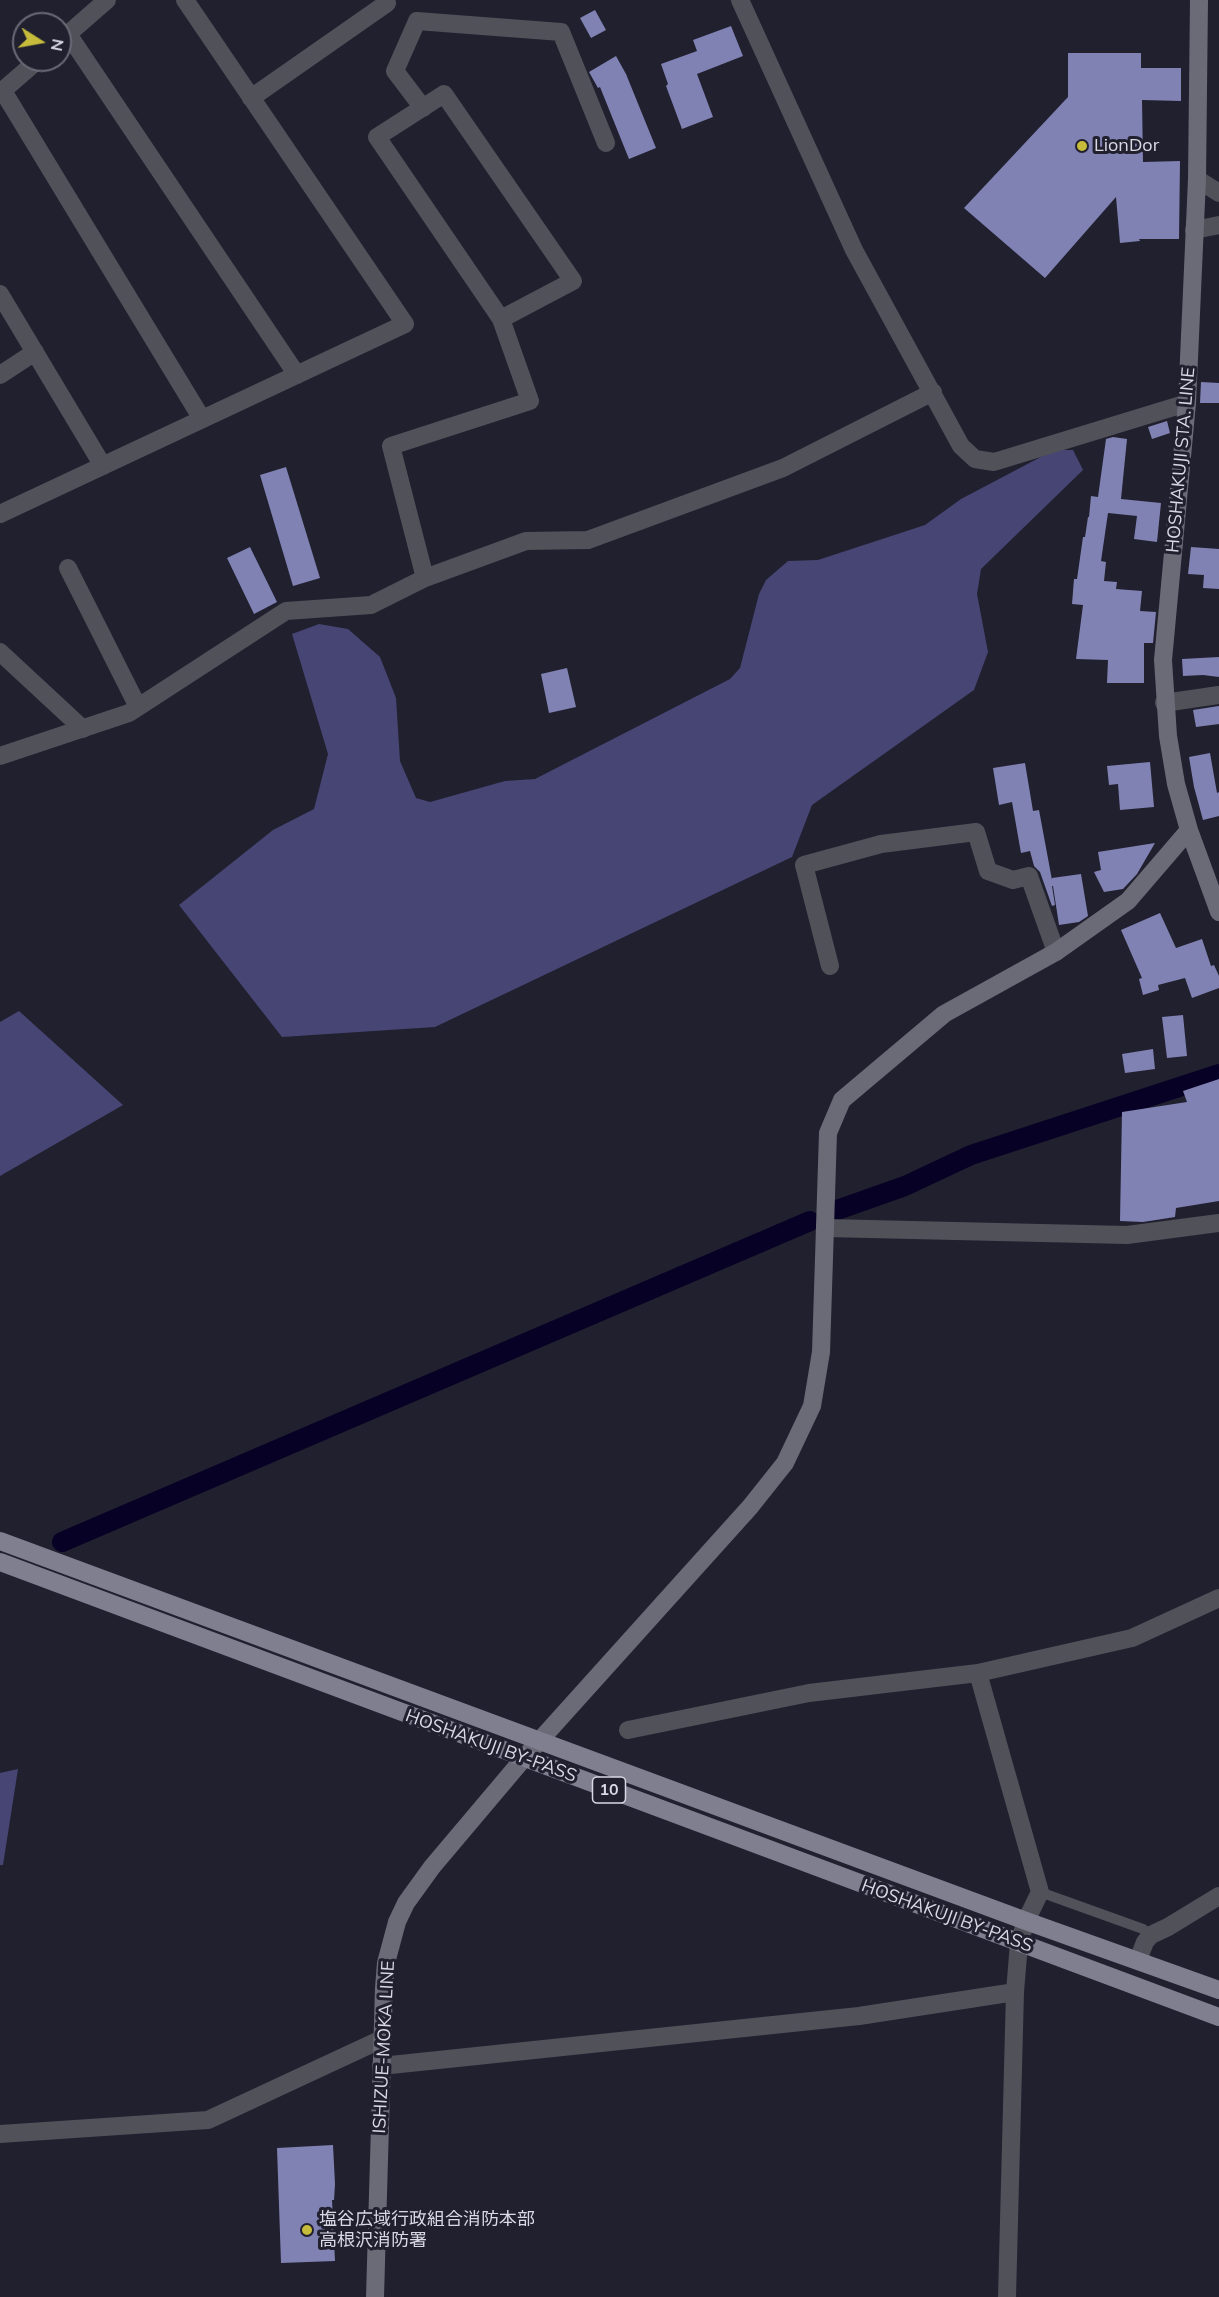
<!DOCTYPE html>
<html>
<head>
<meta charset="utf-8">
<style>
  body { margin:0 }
  #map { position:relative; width:1219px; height:2297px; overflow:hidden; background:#20202f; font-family:Mulish,sans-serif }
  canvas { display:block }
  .north { position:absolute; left:12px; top:12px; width:60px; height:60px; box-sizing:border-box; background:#20202f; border:2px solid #6a6a77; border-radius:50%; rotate:101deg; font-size:16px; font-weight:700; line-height:24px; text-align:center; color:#d8d9e4 }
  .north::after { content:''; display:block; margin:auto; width:21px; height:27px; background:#c7bb3b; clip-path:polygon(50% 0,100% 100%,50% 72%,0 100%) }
</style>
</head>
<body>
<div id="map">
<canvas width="1219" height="2297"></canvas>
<div class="north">N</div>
</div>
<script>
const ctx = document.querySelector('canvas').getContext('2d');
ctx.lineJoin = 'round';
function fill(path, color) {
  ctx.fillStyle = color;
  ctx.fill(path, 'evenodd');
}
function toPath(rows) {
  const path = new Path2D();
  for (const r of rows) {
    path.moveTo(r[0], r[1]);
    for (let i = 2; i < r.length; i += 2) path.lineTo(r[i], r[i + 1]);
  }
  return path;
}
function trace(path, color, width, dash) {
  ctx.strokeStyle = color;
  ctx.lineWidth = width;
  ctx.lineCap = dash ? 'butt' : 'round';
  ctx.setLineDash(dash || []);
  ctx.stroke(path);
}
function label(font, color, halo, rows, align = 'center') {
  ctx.font = font + ' Mulish,"Noto Sans JP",sans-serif';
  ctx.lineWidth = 6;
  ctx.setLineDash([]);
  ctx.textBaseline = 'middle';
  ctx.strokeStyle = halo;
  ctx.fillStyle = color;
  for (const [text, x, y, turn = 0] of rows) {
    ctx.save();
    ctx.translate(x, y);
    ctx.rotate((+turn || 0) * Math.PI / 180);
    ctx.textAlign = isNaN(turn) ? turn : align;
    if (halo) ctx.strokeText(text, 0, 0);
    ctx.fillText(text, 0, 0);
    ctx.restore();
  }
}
fill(toPath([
  [1054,450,1073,450,1083,470,981,569,977,594,988,652,974,690,812,805,792,857,435,1027,282,1037,179,905,273,830,314,809,328,754,292,634,319,624,348,629,380,657,396,698,400,761,416,798,430,802,505,781,535,779,730,679,740,668,759,594,766,580,788,561,818,560,925,525,961,499],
  [19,1011,123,1105,0,1176,0,1022],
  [18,1769,3,1865,0,1865,0,1773]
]), '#474574');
trace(toPath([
  [837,1210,905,1186,971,1155,1219,1074],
  [62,1542,810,1221]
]), '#080126', 20);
fill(toPath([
  [595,10,606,30,591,38,580,18],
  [731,26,743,56,697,74,713,117,682,129,666,86,668,84,661,64,697,51,693,40],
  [1068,53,1141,53,1141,68,1181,68,1181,101,1142,100,1143,162,1180,161,1179,239,1139,239,1140,241,1120,243,1116,197,1045,278,964,208,1068,97],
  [616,56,626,74,656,148,629,159,600,87,598,88,589,72],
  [1201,382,1219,383,1219,403,1200,403],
  [1167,421,1170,433,1152,439,1148,427],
  [1113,437,1127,439,1121,499,1161,503,1157,542,1134,539,1137,516,1108,513,1101,561,1106,562,1104,581,1117,582,1116,589,1142,591,1140,611,1156,612,1153,643,1144,643,1144,683,1107,683,1108,660,1076,659,1083,605,1072,604,1074,579,1077,579,1083,537,1085,537,1088,517,1089,517,1091,496,1098,497,1106,439],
  [286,467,320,578,293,586,260,475],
  [250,547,277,602,254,614,227,558],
  [1191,547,1219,549,1219,589,1203,588,1204,575,1188,574],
  [1219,657,1219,677,1203,675,1183,676,1182,659],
  [567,668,576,707,549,713,541,674],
  [1219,706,1219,724,1196,727,1193,710],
  [1210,753,1217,793,1219,792,1219,816,1203,820,1194,787,1189,757],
  [1150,762,1154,807,1120,810,1118,784,1109,785,1107,766],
  [1025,763,1033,811,1039,810,1052,880,1052,878,1081,874,1088,916,1079,922,1059,925,1053,886,1052,886,1055,905,1052,906,1040,872,1034,866,1030,851,1021,853,1012,802,999,805,993,768],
  [1155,843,1137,874,1123,889,1104,892,1094,872,1101,870,1098,852],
  [1160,913,1176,948,1202,939,1211,966,1214,965,1219,976,1219,988,1192,998,1185,978,1158,985,1159,990,1143,995,1139,979,1142,978,1121,930],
  [1183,1015,1187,1056,1167,1058,1162,1017],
  [1153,1049,1155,1069,1125,1073,1122,1054],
  [1219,1079,1219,1201,1176,1208,1175,1217,1143,1222,1120,1221,1122,1112,1187,1102,1183,1091],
  [333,2145,335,2184,334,2200,332,2200,335,2261,281,2263,277,2148]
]), '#8182b4');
trace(toPath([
  [1040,1892,1143,1929,1151,1935]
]), '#505159', 10);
trace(toPath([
  [740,0,854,250,961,446,975,459,994,462,1187,403],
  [68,34,297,375],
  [60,41,107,0],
  [3,91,202,419],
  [0,93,38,60],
  [251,98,387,3,385,0],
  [423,108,395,71,417,21,561,32,606,143],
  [1197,179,1219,193],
  [1194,230,1219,225],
  [0,294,103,466],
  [0,375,35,352],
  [0,514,405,324,185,0],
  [68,568,138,707],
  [425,578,391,446,530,401,501,319,377,137,444,94,573,281,501,319],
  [0,652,83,729],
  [1164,703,1219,695],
  [0,756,129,713,286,611,371,605,425,578,526,541,588,540,783,468,933,392],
  [830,966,804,865,881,844,976,832,988,871,1013,880,1029,876,1056,952],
  [826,1228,1127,1235,1219,1223],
  [978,1673,1040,1892,1026,1921,1019,1943,1015,1992,1007,2297],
  [628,1730,809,1693,978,1673,1132,1638,1219,1598],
  [1138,1960,1145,1942,1151,1935,1168,1927,1219,1896],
  [381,2066,859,2016,1015,1992],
  [0,2134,208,2120,382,2039]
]), '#505159', 18);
trace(toPath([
  [1199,0,1197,179,1187,403,1163,660,1168,736,1176,784,1189,830,1219,912],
  [375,2297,384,1988,386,1963,397,1922,406,1903,432,1867,524,1758,750,1507,785,1463,812,1406,821,1352,828,1133,842,1100,944,1014,1056,952,1128,901,1189,830]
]), '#6b6b78', 18);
trace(toPath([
  [0,1541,1026,1921,1219,1990],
  [0,1562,1219,2017]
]), '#7f7f90', 18);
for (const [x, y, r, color] of [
  [1082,146,6,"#c7bb3b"],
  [307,2230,6,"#c7bb3b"]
]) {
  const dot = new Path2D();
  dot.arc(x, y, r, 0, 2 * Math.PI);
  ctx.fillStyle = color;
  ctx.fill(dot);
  trace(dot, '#20202f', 2);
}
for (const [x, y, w] of [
  [609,1790,33]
]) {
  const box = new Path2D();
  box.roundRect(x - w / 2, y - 13, w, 26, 4.5);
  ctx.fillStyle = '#20202f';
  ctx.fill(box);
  trace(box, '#d8d9e4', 1.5);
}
label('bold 16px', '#d8d9e4', null, [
  ["10",609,1790]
]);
label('18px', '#d8d9e4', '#20202f', [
  ["LionDor",1094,146],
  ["塩谷広域行政組合消防本部",319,2220],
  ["高根沢消防署",319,2241]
], 'left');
label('18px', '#d8d9e4', '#20202f', [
  ["HOSHAKUJI STA. LINE",1181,460,-85],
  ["HOSHAKUJI BY-PASS",491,1746,20],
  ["HOSHAKUJI BY-PASS",947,1916,20],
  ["ISHIZUE-MOKA LINE",384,2047,-87]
]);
</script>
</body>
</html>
